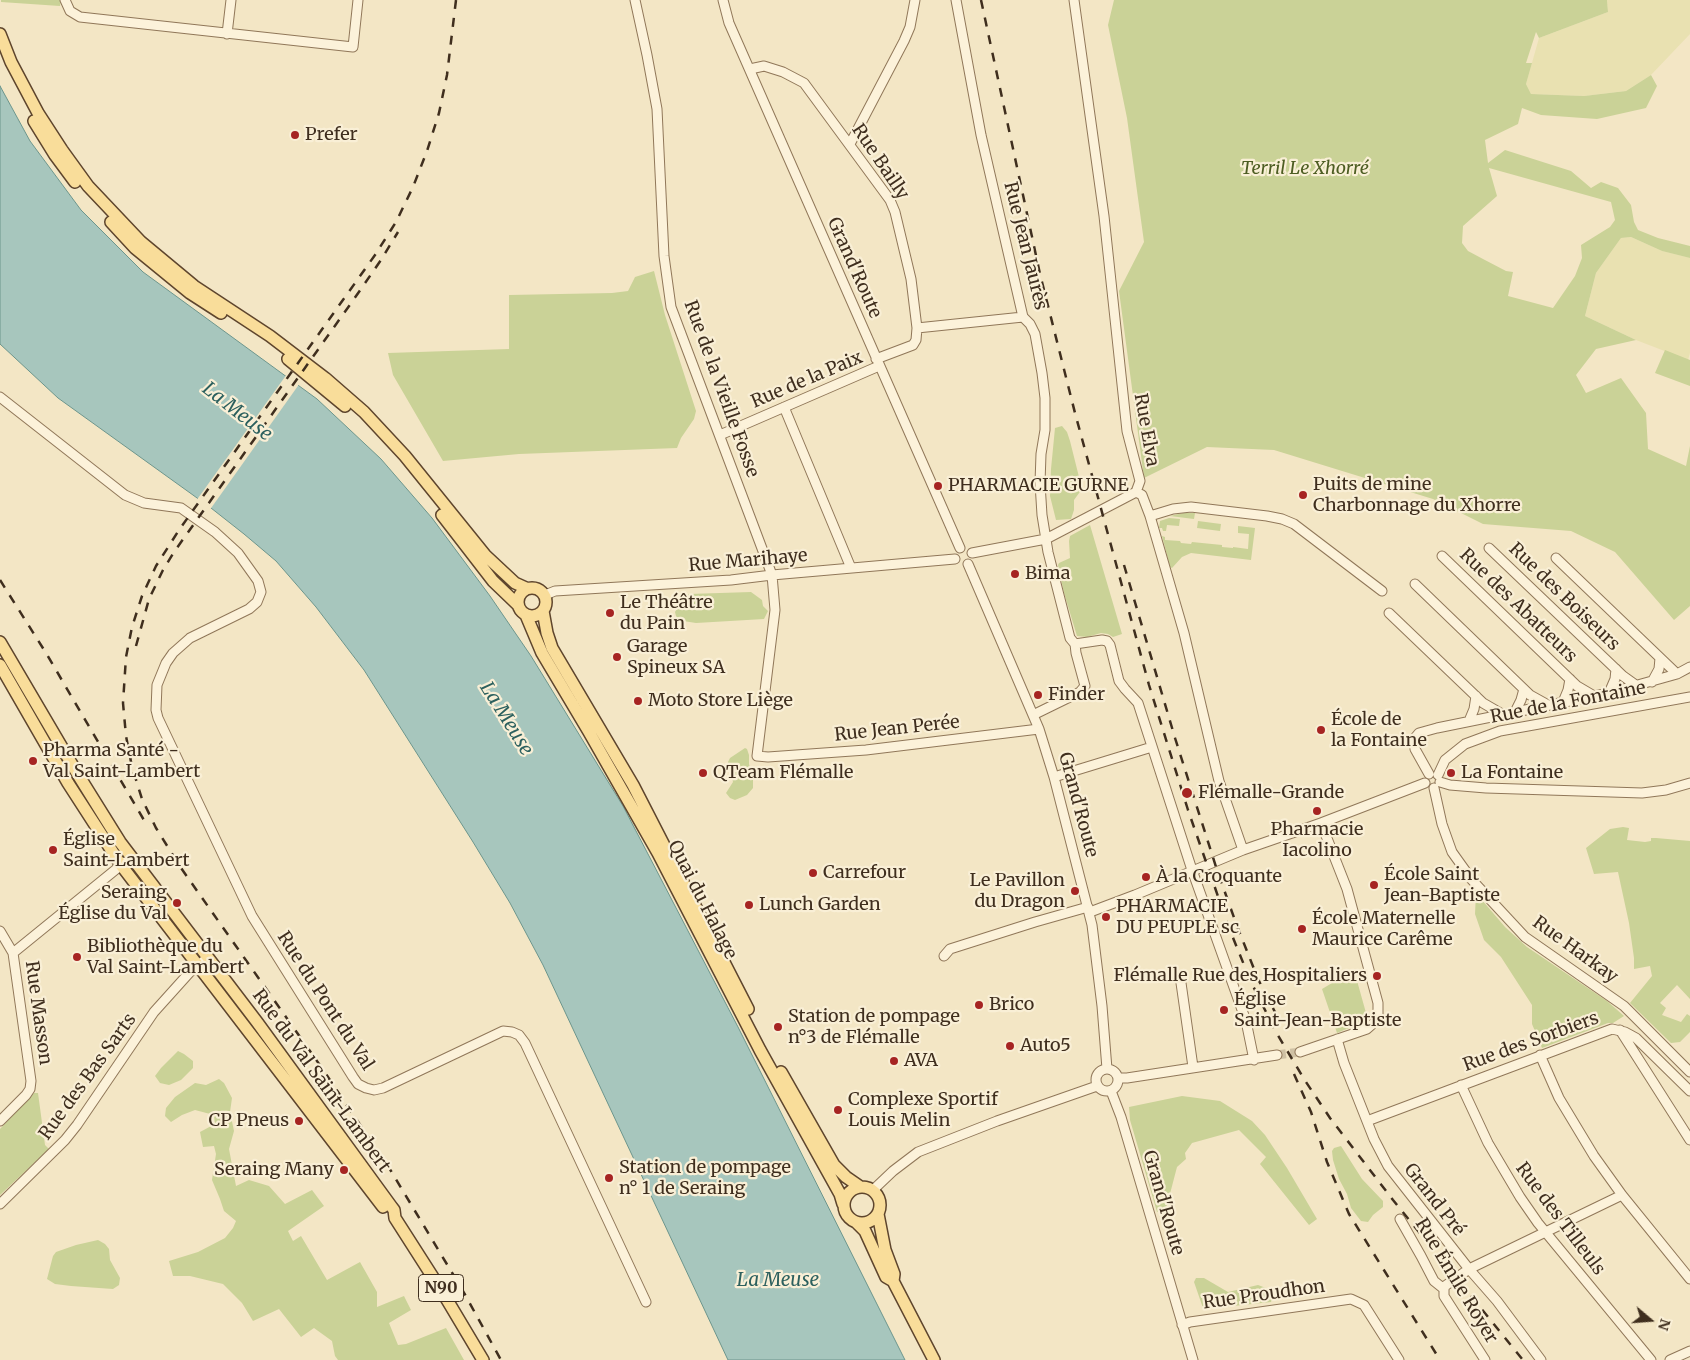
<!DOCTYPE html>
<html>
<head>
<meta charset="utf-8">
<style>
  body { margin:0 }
  #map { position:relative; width:1690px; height:1360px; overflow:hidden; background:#f3e6c5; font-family:Merriweather,serif }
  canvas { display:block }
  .north { position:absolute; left:1625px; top:1295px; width:50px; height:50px; -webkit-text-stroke:4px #f9efd6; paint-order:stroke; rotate:108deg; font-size:14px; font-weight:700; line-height:20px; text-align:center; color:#3f2e1e }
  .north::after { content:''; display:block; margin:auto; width:18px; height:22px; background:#3f2e1e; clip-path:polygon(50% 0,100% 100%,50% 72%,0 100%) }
</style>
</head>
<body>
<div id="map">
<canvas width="1690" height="1360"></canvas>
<div class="north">N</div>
</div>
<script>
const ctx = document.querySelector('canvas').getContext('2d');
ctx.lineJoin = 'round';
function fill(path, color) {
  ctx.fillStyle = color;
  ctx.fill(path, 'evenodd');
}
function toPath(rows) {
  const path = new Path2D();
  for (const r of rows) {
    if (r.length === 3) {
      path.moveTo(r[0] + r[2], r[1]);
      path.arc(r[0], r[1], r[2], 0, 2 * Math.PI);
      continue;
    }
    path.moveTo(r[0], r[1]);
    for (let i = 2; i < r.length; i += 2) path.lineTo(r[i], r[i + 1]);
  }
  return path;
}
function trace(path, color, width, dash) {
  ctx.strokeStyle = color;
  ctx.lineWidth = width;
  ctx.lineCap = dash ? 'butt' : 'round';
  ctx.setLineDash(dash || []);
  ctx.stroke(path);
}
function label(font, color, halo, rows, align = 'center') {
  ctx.font = font + ' Merriweather,serif';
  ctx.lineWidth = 4.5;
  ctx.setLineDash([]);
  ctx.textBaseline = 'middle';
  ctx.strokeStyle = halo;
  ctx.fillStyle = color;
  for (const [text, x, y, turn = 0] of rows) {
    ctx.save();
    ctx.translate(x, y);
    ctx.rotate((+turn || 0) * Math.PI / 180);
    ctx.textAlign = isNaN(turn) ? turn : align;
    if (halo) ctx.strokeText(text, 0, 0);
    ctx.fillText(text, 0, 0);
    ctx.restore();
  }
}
fill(toPath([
  [1607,0,1690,0,1690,34,1651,75,1626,91,1584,96,1531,94,1526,84,1539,38,1608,12],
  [1631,237,1662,251,1690,258,1690,353,1688,360,1636,340,1585,316,1596,273,1621,238]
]), '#e9e1b1');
fill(toPath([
  [1,0,61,0,60,6,1,2],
  [1114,0,1607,0,1608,12,1539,38,1536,32,1526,63,1532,63,1526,84,1531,94,1584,96,1626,91,1651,75,1657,86,1646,108,1597,119,1541,115,1522,108,1518,124,1485,140,1488,163,1505,150,1571,171,1591,188,1601,182,1618,188,1631,205,1634,222,1638,230,1658,238,1690,246,1690,258,1662,251,1631,237,1621,238,1596,273,1585,316,1636,340,1596,349,1576,375,1586,393,1621,378,1646,413,1648,449,1686,466,1690,446,1690,606,1674,620,1615,552,1571,531,1483,524,1433,499,1274,450,1207,447,1144,478,1119,291,1144,242,1127,118,1108,25],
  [1489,168,1611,202,1615,220,1610,227,1581,245,1582,258,1575,276,1553,308,1508,296,1513,272,1506,271,1483,259,1468,251,1462,243,1463,226,1497,196],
  [654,271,665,315,696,411,694,419,681,438,677,448,519,454,443,461,393,375,388,353,509,349,509,295,612,293,628,291,635,277],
  [1665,350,1690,360,1690,386,1655,373],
  [1062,426,1067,432,1070,441,1082,489,1074,500,1074,510,1071,519,1056,520,1050,496,1051,469,1055,428],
  [1183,513,1195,513,1194,519,1170,516],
  [1169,518,1180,519,1179,526,1167,525,1166,531,1163,531,1162,528,1159,528,1160,521],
  [1198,521,1221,524,1220,531,1197,528],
  [1090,525,1122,634,1113,637,1108,634,1101,633,1087,637,1077,636,1064,593,1058,565,1059,563,1070,558,1069,541,1070,536],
  [1238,526,1255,528,1251,560,1191,553,1182,557,1172,568,1170,567,1162,536,1165,537,1165,540,1180,541,1181,543,1191,544,1192,542,1222,545,1222,547,1233,548,1233,547,1248,549,1249,534,1238,533],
  [751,592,762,600,763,606,768,611,764,619,696,623,677,620,675,612,683,597,689,594],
  [745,748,747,749,749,755,749,764,753,780,753,788,747,795,735,800,730,798,726,793,733,782,728,762,730,758],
  [1623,827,1629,828,1627,840,1645,842,1651,841,1651,838,1656,838,1690,841,1690,999,1677,985,1660,1003,1666,1008,1662,1015,1681,1022,1687,1014,1690,1016,1690,1032,1680,1042,1671,1043,1630,1003,1652,976,1650,966,1634,969,1634,958,1629,923,1618,872,1594,874,1586,848,1610,829],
  [1476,893,1505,927,1527,947,1607,1001,1624,1016,1613,1023,1608,1023,1542,1048,1532,1024,1532,1005,1501,957,1484,940,1475,914],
  [1354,970,1368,1020,1337,1033,1322,989],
  [178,1051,184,1054,193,1061,193,1068,181,1080,169,1085,160,1083,155,1076,161,1068],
  [219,1079,224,1083,232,1098,230,1112,234,1131,229,1149,236,1186,249,1180,269,1186,285,1204,312,1190,324,1206,288,1231,293,1241,301,1236,327,1280,360,1262,377,1292,377,1307,404,1296,411,1310,389,1323,398,1345,406,1344,446,1328,464,1360,338,1360,335,1356,332,1341,314,1328,301,1337,279,1309,253,1321,242,1303,223,1284,190,1276,173,1276,169,1261,198,1252,225,1238,233,1228,236,1221,224,1211,220,1199,212,1180,216,1154,214,1146,203,1147,200,1132,215,1124,214,1115,195,1110,182,1115,171,1122,165,1116,166,1108,175,1097,195,1083,206,1085],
  [34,1093,38,1093,45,1145,49,1149,0,1195,0,1129],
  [1182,1096,1220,1101,1252,1121,1265,1135,1287,1168,1317,1219,1309,1225,1260,1164,1266,1157,1239,1130,1192,1143,1185,1153,1186,1159,1177,1167,1166,1209,1157,1212,1130,1120,1129,1107],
  [1341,1146,1362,1179,1383,1201,1383,1207,1373,1215,1368,1222,1361,1221,1351,1208,1347,1194,1339,1179,1333,1160,1332,1151,1334,1148],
  [98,1240,105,1244,109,1249,110,1260,120,1278,119,1285,113,1289,71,1286,55,1284,47,1279,53,1256,56,1252,76,1245],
  [1196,1278,1204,1278,1228,1292,1258,1285,1266,1288,1274,1288,1273,1296,1271,1302,1205,1309,1203,1308,1194,1282]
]), '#cad297');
const water = toPath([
  [0,86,30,141,81,210,143,272,317,399,381,459,432,518,490,596,531,656,623,806,738,1027,905,1360,728,1360,543,965,510,903,473,842,364,670,316,607,276,561,244,534,211,508,58,398,0,344,0,86]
]);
fill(water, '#a7c6bd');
trace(water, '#6c958c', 1);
fill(toPath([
  [287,374,300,383,209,511,196,501]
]), '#f3e6c5');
trace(toPath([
  [1277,1055,1300,1052]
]), '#cfc1a4', 9, [9, 4.5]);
const minor = toPath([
  [65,0,70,11,80,17,353,47,358,0],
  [635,0,647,55,657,109,664,256,671,307,772,575,775,610,757,756,768,757,866,750,1039,729],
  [723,0,729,23,960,548],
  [956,0,981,135,1023,317,1030,324,1035,334,1042,373,1045,398,1045,430,1041,454,1040,483,1042,515,1048,552,1070,638,1075,644,1102,640,1107,641,1110,645,1119,681,1125,689,1138,703,1192,870,1246,1021,1254,1060],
  [1074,0,1104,216,1127,431,1140,481,1136,492,1142,495,1150,516,1184,633,1219,781,1243,850],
  [227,34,231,0],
  [750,69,764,66,783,72,804,83,890,200,895,212,911,279,917,328,916,340,913,345,876,359],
  [850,144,904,41,910,27,915,0],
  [917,328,1023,317],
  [0,397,125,495,144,503,181,508,215,532,238,553,258,581,261,592,257,602,249,609,190,638,173,653,166,663,157,685,156,710,158,718,252,916,353,1077,358,1084,366,1088,374,1090,383,1088,503,1031,512,1032,519,1035,525,1043,646,1302],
  [784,407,851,568],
  [720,435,879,366],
  [1150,516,1173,509,1191,507,1267,516,1282,519,1294,524,1382,591],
  [1489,548,1623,676,1637,686],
  [972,553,1046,539,1136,492],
  [1442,556,1577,686,1594,696],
  [1556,558,1677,674],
  [968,564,1039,729,1054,777,1092,925,1102,1006,1107,1069],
  [1415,584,1530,695,1548,705],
  [545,595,555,591,731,580,772,575,955,559],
  [1389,613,1483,703,1502,714],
  [1652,682,1659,669,1660,658],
  [1609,693,1615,679,1616,669],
  [1563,702,1568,690,1570,679],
  [1515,712,1521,700,1524,689],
  [1033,715,1080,692,1085,686,1076,653,1075,644],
  [1469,721,1474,709,1476,696],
  [1429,774,1415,749,1414,739,1419,733,1437,728,1609,693,1677,674,1690,667],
  [1438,775,1445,760,1465,744,1500,731,1690,697],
  [1054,777,1152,747],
  [1440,782,1450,785,1486,788,1642,793,1666,790,1690,783],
  [1434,788,1442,824,1452,852,1472,880,1525,937,1624,1006,1690,1072],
  [1090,912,1135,895,1243,850,1321,823,1425,783],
  [0,931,13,953,31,1081,30,1089,26,1095,0,1121],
  [13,953,125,862],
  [944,956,950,949,1035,922,1088,907],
  [1181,983,1193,1067],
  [1620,1030,1690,1140],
  [1337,1039,1344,1063,1374,1139,1388,1166,1469,1269,1497,1301,1541,1360],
  [1300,1052,1367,1029,1376,1021,1378,1015,1378,1003,1347,889,1321,823],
  [1540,1055,1559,1098,1594,1156,1622,1195,1690,1279],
  [1107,1080,11],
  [1118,1078,1127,1078,1277,1055],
  [1461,1085,1488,1143,1520,1197,1538,1223,1651,1360],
  [1111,1091,1121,1117,1193,1360],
  [1367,1121,1612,1029,1625,1032,1636,1038,1690,1091],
  [873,1190,893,1171,918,1152,997,1121,1097,1086],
  [0,1204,65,1140,77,1125,154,1012,190,972,207,958],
  [1400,1219,1421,1256,1434,1281,1444,1289],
  [1444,1289,1445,1286,1469,1269,1622,1195],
  [1444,1289,1444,1296,1485,1360],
  [1182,1325,1190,1322,1351,1299,1364,1305,1399,1360],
  [1670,1360,1690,1351]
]);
const major = toPath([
  [0,34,11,62,38,113,62,150,88,186,141,242,194,286,270,336,325,378,364,412,405,456,485,555,515,583,526,588],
  [34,121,55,155,75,182],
  [111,222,135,248,190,293,221,313],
  [288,359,345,406],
  [442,515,493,581,518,605],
  [532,602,14],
  [543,611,547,633,552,648,633,785,748,1009],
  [526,615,542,653,589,732,658,853,760,1050,840,1194,843,1204],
  [0,642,77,773,120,842,257,1022,391,1206,394,1210,395,1218,443,1293,483,1360],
  [0,665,68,783,121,865,383,1207],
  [781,1072,834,1165,846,1177,859,1186],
  [862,1205,18],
  [878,1214,885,1250,894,1274,893,1281],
  [856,1222,865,1231,886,1277,893,1281,934,1360]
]);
trace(minor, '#907759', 11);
trace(major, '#5e452d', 14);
trace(minor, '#fcf2da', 9);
trace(major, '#f9dd9a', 11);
trace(toPath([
  [456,0,447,75,439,113,427,151,413,187,396,222,375,255,179,530,156,566,142,596,132,627,126,657,123,703,126,736,132,767,142,799,156,828,181,868,324,1071,391,1171,463,1291,501,1360],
  [981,0,1040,274,1075,413,1149,685,1188,810,1229,928,1251,982,1276,1032,1304,1079,1330,1118,1393,1200,1523,1360],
  [1124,565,1175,738,1217,870,1237,926,1258,979,1277,1016],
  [0,580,46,653,148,827],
  [136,646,149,599,163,570,174,552,354,299,381,260,398,232],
  [1294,1074,1311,1112,1327,1162,1349,1214,1440,1360]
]), '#3f2e1e', 2.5, [9, 9]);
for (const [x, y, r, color] of [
  [295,135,5,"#a62422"],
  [938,486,5,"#a62422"],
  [1303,495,5,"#a62422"],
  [1015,574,5,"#a62422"],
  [610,613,5,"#a62422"],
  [617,657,5,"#a62422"],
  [1038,695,5,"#a62422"],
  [638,701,5,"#a62422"],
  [1321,730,5,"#a62422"],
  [33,761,5,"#a62422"],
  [703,773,5,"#a62422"],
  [1451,773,5,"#a62422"],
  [1187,793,6,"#a62422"],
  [1317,811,5,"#a62422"],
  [53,850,5,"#a62422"],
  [813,873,5,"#a62422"],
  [1146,877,5,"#a62422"],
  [1374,885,5,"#a62422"],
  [1075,891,5,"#a62422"],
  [177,903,5,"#a62422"],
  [749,905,5,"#a62422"],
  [1106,917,5,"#a62422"],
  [1302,929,5,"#a62422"],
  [77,957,5,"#a62422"],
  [1377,976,5,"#a62422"],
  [979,1005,5,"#a62422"],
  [1224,1010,5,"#a62422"],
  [778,1027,5,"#a62422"],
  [1010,1046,5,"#a62422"],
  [894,1061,5,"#a62422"],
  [838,1110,5,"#a62422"],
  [299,1121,5,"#a62422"],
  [344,1170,5,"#a62422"],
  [609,1178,5,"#a62422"]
]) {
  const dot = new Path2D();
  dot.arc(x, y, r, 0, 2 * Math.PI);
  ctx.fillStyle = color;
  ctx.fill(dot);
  trace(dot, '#f9efd6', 2);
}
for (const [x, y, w] of [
  [441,1288,45]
]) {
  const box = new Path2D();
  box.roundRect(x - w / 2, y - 13.5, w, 27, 4);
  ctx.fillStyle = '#f9efd6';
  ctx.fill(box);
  trace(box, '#3f2e1e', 1);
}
label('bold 16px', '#3f2e1e', null, [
  ["N90",441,1288]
]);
label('18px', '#3f2e1e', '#f9efd6', [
  ["Prefer",305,135],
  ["Puits de mine",1313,485],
  ["Charbonnage du Xhorre",1313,506],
  ["PHARMACIE GURNE",948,486],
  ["Bima",1025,574],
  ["Le Théâtre",620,603],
  ["du Pain",620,624],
  ["Garage",627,647],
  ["Spineux SA",627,668],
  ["Finder",1048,695],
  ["Moto Store Liège",648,701],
  ["École de",1331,720],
  ["la Fontaine",1331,741],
  ["Pharma Santé -",43,751],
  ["Val Saint-Lambert",43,772],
  ["QTeam Flémalle",713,773],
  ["La Fontaine",1461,773],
  ["Flémalle-Grande",1198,793],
  ["Pharmacie",1317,830,"center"],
  ["Iacolino",1317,851,"center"],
  ["Église",63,840],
  ["Saint-Lambert",63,861],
  ["Carrefour",823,873],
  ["École Saint",1384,875],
  ["Jean-Baptiste",1384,896],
  ["À la Croquante",1156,877],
  ["Le Pavillon",1065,881,"right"],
  ["du Dragon",1065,902,"right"],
  ["Seraing",167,893,"right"],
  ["Église du Val",167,914,"right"],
  ["Lunch Garden",759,905],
  ["PHARMACIE",1116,907],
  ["DU PEUPLE sc",1116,928],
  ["École Maternelle",1312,919],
  ["Maurice Carême",1312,940],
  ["Bibliothèque du",87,947],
  ["Val Saint-Lambert",87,968],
  ["Flémalle Rue des Hospitaliers",1367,976,"right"],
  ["Église",1234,1000],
  ["Saint-Jean-Baptiste",1234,1021],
  ["Brico",989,1005],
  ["Station de pompage",788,1017],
  ["n°3 de Flémalle",788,1038],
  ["Auto5",1020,1046],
  ["AVA",904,1061],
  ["Complexe Sportif",848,1100],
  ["Louis Melin",848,1121],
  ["CP Pneus",289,1121,"right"],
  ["Station de pompage",619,1168],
  ["n° 1 de Seraing",619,1189],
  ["Seraing Many",334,1170,"right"]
], 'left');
label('18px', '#3f2e1e', '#f9efd6', [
  ["Rue Bailly",880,162,56],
  ["Rue Jean Jaurès",1025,246,76],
  ["Grand'Route",854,268,66],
  ["Rue de la Paix",807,380,-23],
  ["Rue de la Vieille Fosse",721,389,70],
  ["Rue Elva",1146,430,80],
  ["Rue Marihaye",748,561,-5],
  ["Rue des Boiseurs",1564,597,44],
  ["Rue des Abatteurs",1518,606,44],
  ["Rue de la Fontaine",1568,703,-11],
  ["Rue Jean Perée",897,729,-6],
  ["Grand'Route",1078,805,75],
  ["Quai du Halage",702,900,63],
  ["Rue Harkay",1575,950,36],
  ["Rue du Pont du Val",325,1001,57],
  ["Rue Masson",38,1013,82],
  ["Rue des Sorbiers",1531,1042,-20],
  ["Rue des Bas Sarts",88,1077,-54],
  ["Rue du Val Saint-Lambert",321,1081,54],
  ["Grand Pré",1434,1200,52],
  ["Grand'Route",1163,1203,74],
  ["Rue des Tilleuls",1560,1219,53],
  ["Rue Émile Royer",1456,1281,59],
  ["Rue Proudhon",1264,1295,-8]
]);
label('italic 18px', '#4d5d22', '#f9efd6', [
  ["Terril Le Xhorré",1305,169]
]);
label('italic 19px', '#2c605e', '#f9efd6', [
  ["La Meuse",237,412,38],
  ["La Meuse",506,719,58],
  ["La Meuse",778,1281]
]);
</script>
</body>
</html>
